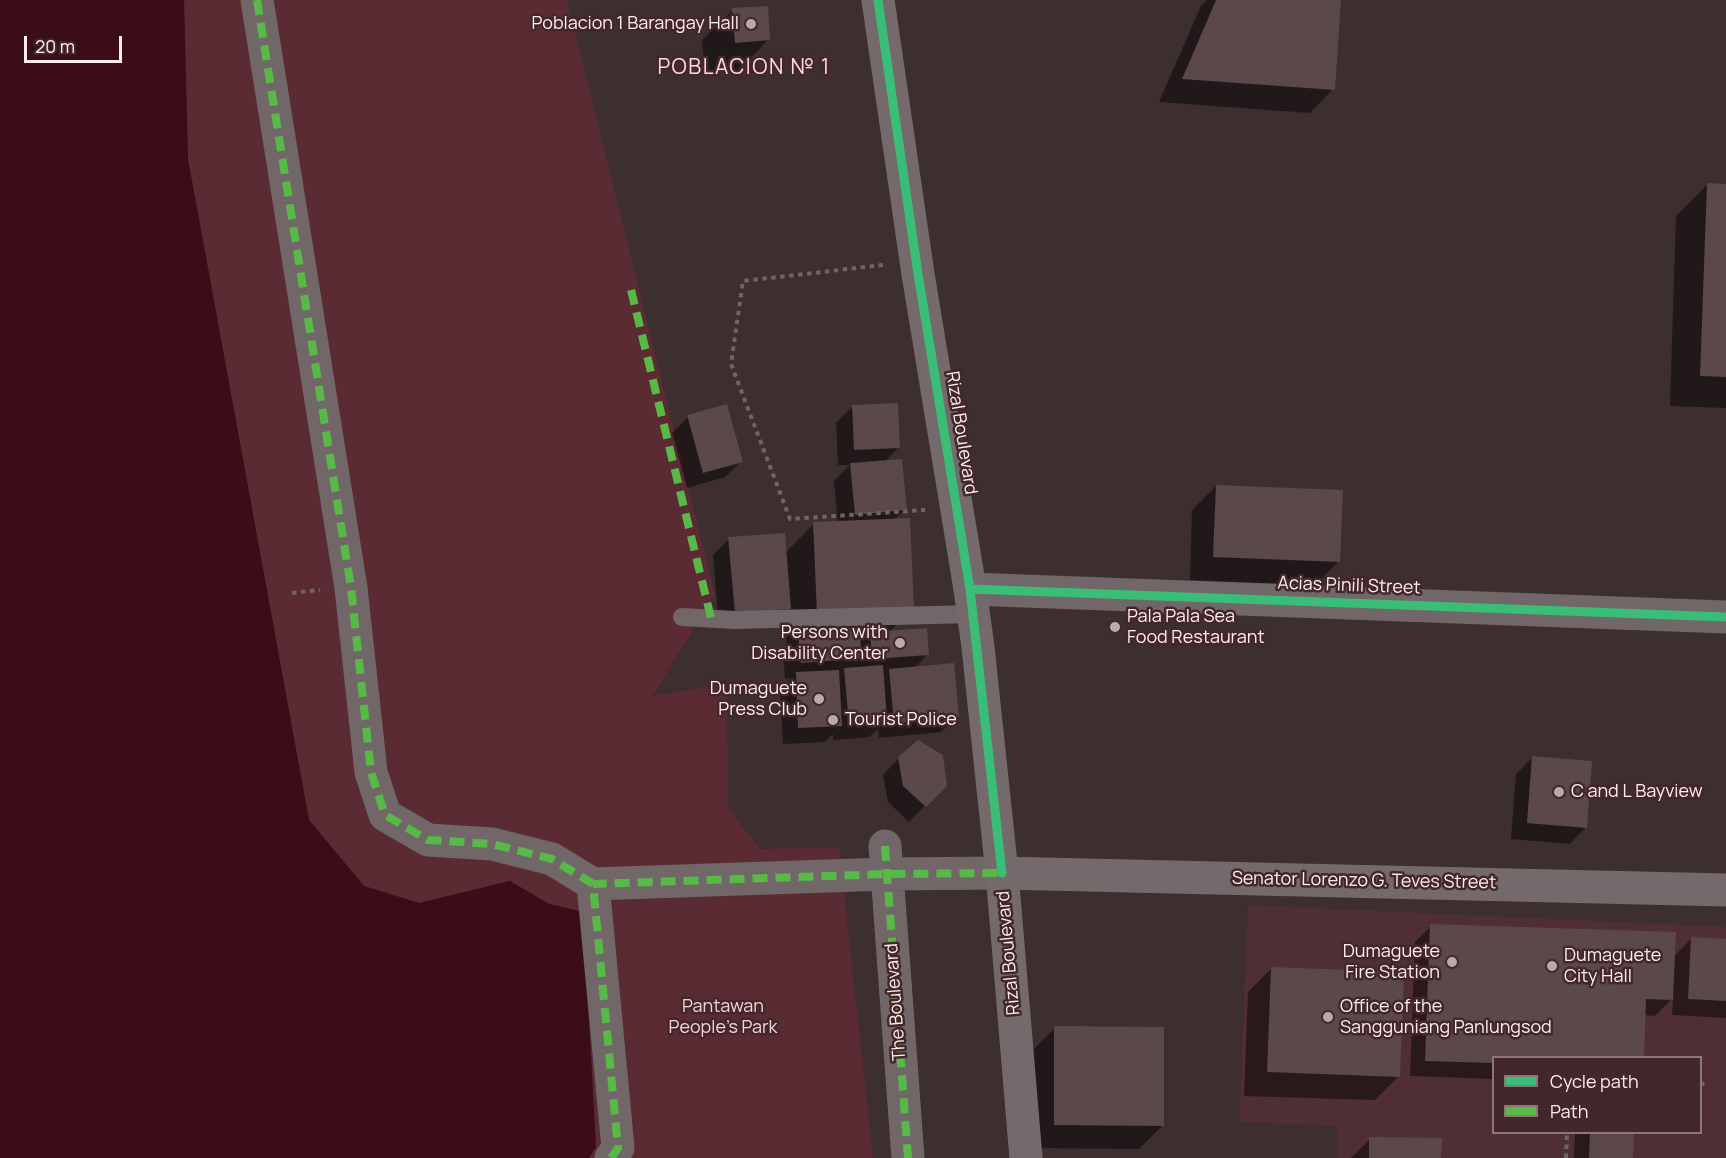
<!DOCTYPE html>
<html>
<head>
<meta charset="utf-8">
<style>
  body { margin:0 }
  #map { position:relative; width:1726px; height:1158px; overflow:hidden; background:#3d2e30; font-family:Manrope,sans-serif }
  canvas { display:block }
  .legend { position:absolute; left:1492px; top:1056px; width:210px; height:78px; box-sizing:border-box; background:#43282b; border:2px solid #8e7679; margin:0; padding:8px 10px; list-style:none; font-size:18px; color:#ffeced }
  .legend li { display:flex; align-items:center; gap:12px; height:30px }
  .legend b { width:30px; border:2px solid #8e7679 }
  .scale { position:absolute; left:24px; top:36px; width:98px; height:27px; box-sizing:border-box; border:3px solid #ffeced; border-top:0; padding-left:8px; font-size:18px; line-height:21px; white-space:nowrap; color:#ffeced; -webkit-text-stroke:4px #43282b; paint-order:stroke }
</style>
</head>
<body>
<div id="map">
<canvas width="1726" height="1158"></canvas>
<ul class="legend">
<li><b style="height:8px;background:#3abd76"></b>Cycle path</li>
<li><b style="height:8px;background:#58b947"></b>Path</li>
</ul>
<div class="scale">20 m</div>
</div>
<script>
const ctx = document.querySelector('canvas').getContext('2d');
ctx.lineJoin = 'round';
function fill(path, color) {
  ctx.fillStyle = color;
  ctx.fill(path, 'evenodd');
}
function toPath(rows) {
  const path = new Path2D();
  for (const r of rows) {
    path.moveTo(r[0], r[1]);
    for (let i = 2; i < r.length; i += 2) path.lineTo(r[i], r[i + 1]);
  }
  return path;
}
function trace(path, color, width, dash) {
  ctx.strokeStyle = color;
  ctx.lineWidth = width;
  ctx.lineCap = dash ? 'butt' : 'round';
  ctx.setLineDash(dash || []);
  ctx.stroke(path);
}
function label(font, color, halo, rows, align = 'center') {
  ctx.font = font + ' Manrope,sans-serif';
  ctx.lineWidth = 5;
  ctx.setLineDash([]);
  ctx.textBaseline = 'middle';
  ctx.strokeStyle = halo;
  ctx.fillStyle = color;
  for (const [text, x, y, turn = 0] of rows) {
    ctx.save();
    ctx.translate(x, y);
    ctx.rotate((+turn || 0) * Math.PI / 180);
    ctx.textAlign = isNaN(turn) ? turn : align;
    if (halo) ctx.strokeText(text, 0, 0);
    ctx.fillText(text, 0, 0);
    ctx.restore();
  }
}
fill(toPath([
  [1248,905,1726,927,1726,1158,1337,1158,1337,1126,1239,1122],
  [1494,1058,1700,1058,1700,1132,1494,1132]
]), '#4f2f33');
fill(toPath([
  [184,0,567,0,715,595,652,696,727,683,728,808,760,849,839,847,873,1158,589,1158,596,1147,583,912,549,904,510,881,419,903,364,886,309,820,188,159]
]), '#5a2b33');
fill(toPath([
  [0,0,184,0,188,159,309,820,364,886,419,903,510,881,549,904,583,912,596,1147,589,1158,0,1158]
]), '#3a0d17');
fill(toPath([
  [1207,0,1340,0,1333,89,1310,113,1159,102,1201,6],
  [733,10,768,40,738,71,705,73,702,40],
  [1707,185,1726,185,1726,408,1670,406,1676,216],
  [852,407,898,448,884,462,905,509,894,520,913,609,889,632,928,654,914,668,957,716,941,732,879,738,878,729,869,737,833,740,833,734,825,742,783,744,780,689,791,678,785,679,783,650,787,646,785,612,773,624,719,628,713,555,729,539,785,553,814,524,838,523,834,481,850,465,838,465,836,423],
  [688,417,741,461,725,477,687,488,672,433],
  [1216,486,1339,561,1315,585,1190,580,1192,510],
  [899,758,945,785,909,822,888,802,883,775],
  [1532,758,1586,827,1570,844,1511,839,1516,774],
  [1431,926,1673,957,1691,939,1726,941,1726,1018,1672,1015,1673,998,1655,1016,1644,1015,1494,1058,1494,1079,1410,1076,1415,942],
  [1272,968,1399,1076,1375,1100,1244,1096,1248,992],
  [1055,1028,1163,1125,1139,1149,1031,1148,1031,1052],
  [1575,1132,1633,1132,1631,1158,1574,1158],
  [1370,1139,1440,1158,1351,1158]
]), '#0007');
fill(toPath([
  [1216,0,1341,0,1335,90,1182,79],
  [768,6,770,40,735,43,732,8],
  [1707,183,1726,184,1726,377,1700,376],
  [898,403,900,448,854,450,852,405],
  [727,404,743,462,703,473,687,415],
  [902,459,907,510,855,515,850,463],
  [1216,485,1343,490,1340,562,1213,557],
  [910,518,914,609,817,614,813,522],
  [785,533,791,609,735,613,728,537],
  [859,627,862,658,801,663,798,633],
  [927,628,929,655,872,659,870,632],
  [954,663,959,717,894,723,889,669],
  [883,665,887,721,849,724,844,668],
  [839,670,842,726,798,728,796,672],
  [918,740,943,755,947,786,926,807,903,786,898,757],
  [1532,756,1592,761,1587,828,1527,823],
  [1430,924,1676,932,1673,1000,1646,999,1644,1058,1494,1058,1494,1063,1425,1061],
  [1691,937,1726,939,1726,1001,1688,999],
  [1271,967,1404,972,1400,1077,1267,1072],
  [1054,1026,1164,1027,1164,1126,1054,1125],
  [1590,1132,1634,1132,1633,1158,1589,1158],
  [1369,1137,1442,1138,1441,1158,1369,1158]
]), '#5a484b');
trace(toPath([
  [883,265,743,281,731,364,790,519,925,510],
  [292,593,320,590],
  [1700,1083,1708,1085],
  [1566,1158,1567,1132]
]), '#6f6466', 4, [4.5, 4.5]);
trace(toPath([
  [682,617,735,620,973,614]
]), '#726768', 18);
trace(toPath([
  [257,0,351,588,371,772,385,815,428,840,492,844,552,859,593,884],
  [970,589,1726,617],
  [885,846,908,1158],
  [611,1158,618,1148,593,884,886,874,1002,873]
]), '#726768', 33);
trace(toPath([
  [878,0,918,274,970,589,978,647,1002,873,1026,1158],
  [1002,873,1726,890]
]), '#756a6b', 33);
trace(toPath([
  [257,0,351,588,371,772,385,815,428,840,492,844,552,859,593,884],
  [631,290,711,618],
  [885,846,908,1158],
  [611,1158,618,1148,593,884,886,874,1002,873]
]), '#58b947', 8, [15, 8]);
trace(toPath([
  [878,0,918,274,970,589,1002,873],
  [970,589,1726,617]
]), '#3abd76', 9);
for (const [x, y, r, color] of [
  [751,24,6,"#bbaaab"],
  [1115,627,6,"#bbaaab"],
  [900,643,6,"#bbaaab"],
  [819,699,6,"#bbaaab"],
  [833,720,6,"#bbaaab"],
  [1559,792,6,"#bbaaab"],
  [1452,962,6,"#bbaaab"],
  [1552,966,6,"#bbaaab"],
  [1328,1017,6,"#bbaaab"]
]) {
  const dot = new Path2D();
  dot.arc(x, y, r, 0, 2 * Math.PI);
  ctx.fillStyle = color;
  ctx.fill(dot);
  trace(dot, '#43282b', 2);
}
label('18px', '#ffeced', '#43282b', [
  ["Poblacion 1 Barangay Hall",739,24,"right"],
  ["Pala Pala Sea",1127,617],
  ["Food Restaurant",1127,638],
  ["Persons with",888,633,"right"],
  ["Disability Center",888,654,"right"],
  ["Dumaguete",807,689,"right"],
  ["Press Club",807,710,"right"],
  ["Tourist Police",845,720],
  ["C and L Bayview",1571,792],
  ["Dumaguete",1440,952,"right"],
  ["Fire Station",1440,973,"right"],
  ["Dumaguete",1564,956],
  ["City Hall",1564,977],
  ["Office of the",1340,1007],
  ["Sangguniang Panlungsod",1340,1028]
], 'left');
label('18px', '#ffeced', '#43282b', [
  ["Rizal Boulevard",961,433,81],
  ["Acias Pinili Street",1349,586,2],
  ["Senator Lorenzo G. Teves Street",1364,881,1],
  ["Rizal Boulevard",1009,953,-95],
  ["The Boulevard",896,1002,-94]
]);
label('18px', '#f6d1d5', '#43282b', [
  ["Pantawan",723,1007],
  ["People’s Park",723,1028]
]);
ctx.letterSpacing = '1.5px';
label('21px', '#ffd9dd', '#43282b', [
  ["POBLACION № 1",744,68]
]);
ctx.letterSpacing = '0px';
</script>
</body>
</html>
